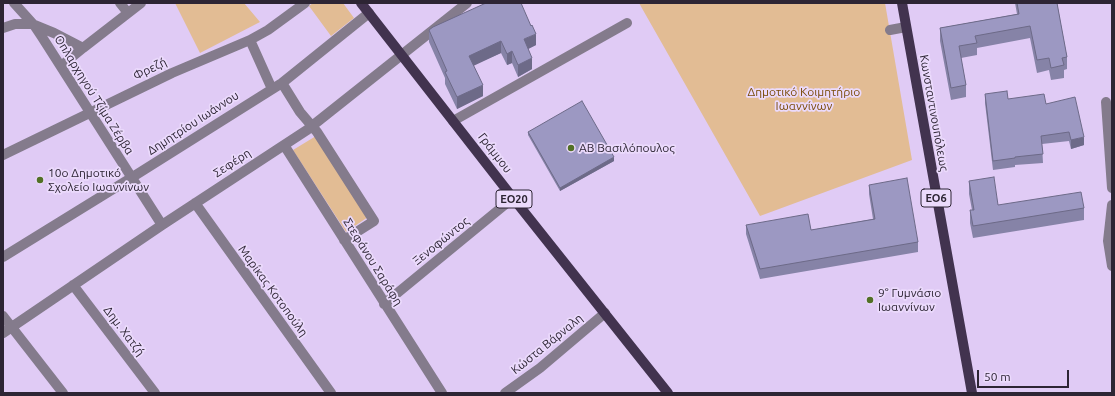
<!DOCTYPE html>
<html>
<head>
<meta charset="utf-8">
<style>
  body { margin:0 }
  #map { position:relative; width:1115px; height:396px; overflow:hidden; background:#e0cbf5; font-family:Ubuntu,sans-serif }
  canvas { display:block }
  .frame { position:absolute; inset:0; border:4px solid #2d2534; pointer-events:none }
  .scale { position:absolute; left:977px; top:370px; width:92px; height:18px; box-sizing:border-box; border:2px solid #2d2534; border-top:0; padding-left:5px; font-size:12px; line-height:14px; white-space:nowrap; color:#2d2534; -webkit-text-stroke:3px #ebdafc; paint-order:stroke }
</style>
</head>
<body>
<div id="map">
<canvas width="1115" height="396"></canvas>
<div class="frame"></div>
<div class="scale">50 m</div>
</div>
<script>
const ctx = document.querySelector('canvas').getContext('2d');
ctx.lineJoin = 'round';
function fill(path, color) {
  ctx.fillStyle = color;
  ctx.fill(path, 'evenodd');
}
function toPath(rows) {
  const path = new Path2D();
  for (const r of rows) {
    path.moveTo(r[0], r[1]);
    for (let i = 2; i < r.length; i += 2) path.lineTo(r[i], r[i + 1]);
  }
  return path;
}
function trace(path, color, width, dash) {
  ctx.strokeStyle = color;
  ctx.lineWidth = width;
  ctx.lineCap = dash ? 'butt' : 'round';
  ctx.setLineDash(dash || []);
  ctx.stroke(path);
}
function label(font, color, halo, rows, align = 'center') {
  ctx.font = font + ' Ubuntu,sans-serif';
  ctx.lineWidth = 3.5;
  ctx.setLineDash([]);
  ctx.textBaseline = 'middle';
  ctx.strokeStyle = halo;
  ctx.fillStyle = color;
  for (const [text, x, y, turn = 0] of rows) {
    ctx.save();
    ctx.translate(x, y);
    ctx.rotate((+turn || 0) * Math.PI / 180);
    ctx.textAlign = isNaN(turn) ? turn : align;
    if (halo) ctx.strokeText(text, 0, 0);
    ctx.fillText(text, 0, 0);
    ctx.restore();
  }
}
fill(toPath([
  [175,3,244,3,260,22,200,53],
  [313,3,343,3,354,18,331,36,309,6],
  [639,3,885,3,912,160,760,216],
  [316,136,368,217,346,232,293,150]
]), '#e2bc94');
trace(toPath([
  [14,3,34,25,42,37,162,225],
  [120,3,128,13],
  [3,28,15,24,32,24,54,33,83,48,141,3],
  [890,30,906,27],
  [250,40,272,89],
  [61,66,83,48],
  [282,83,300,112,317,132,374,221,344,240],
  [1106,102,1112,188],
  [453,121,627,23],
  [284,145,442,393],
  [3,155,172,73,250,40,268,30,305,3],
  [195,203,331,393],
  [1112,205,1108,241,1112,266],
  [3,257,131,178,282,83,369,13],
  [73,285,155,393],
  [384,304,513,198],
  [3,316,63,393],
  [3,333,162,225,307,130,467,3],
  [505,393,540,368,605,313]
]), '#847b8c', 10);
trace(toPath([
  [361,3,513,198,668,393],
  [902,3,972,393]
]), '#42334f', 10);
fill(toPath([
  [1015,3,1057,3,1067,57,1067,69,1064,70,1064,78,1051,80,1049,70,1037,73,1030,38,977,48,977,55,961,58,966,85,966,97,951,100,940,41,940,28,1017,14],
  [429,30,536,45,528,49,532,69,518,77,512,63,507,65,501,53,473,65,483,96,457,109,445,84,445,78,429,42],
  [985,94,1008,99,1046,104,1084,145,1071,149,1069,141,1042,144,1043,163,1015,165,1015,167,993,170,985,103],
  [528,132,614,161,560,191,528,135],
  [969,181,998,205,1084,208,1084,220,973,238,970,223,970,210,972,210,969,194],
  [869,185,918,242,918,252,760,279,746,234,746,225,811,230,873,219,869,194]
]), '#8683a7');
fill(toPath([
  [536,34,536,45,524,51,524,39],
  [501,41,501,53,469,68,469,56],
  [512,51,512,63,507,65,507,54],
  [532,58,532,69,518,77,518,65],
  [483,85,483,96,457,109,457,97],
  [1084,137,1084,145,1071,149,1071,140],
  [614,157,614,161,560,191,560,188]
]), '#6d6a88');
const building = toPath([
  [486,3,521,3,531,26,532,25,536,34,524,39,532,58,518,65,512,51,507,54,501,41,469,56,483,85,457,97,445,72,447,71,429,30,433,27,486,3],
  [1017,3,1057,3,1067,57,1062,58,1064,65,1051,68,1049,58,1037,60,1030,26,975,36,977,43,959,46,966,85,951,88,940,28,1019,14,1017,3],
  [1007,91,1008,99,1044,94,1046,104,1075,97,1084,137,1071,140,1069,132,1041,136,1043,154,1015,157,1015,158,993,161,985,94,1007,91],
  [582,101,614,157,560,188,528,132,582,101],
  [994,177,998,205,1081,192,1084,208,973,226,970,210,974,210,969,181,994,177],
  [907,178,918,242,760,269,746,225,808,214,811,230,875,219,869,185,907,178]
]);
fill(building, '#9c98c2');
trace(building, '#6d6a88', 1);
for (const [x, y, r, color] of [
  [571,148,4,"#527025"],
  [40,180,4,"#527025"],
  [870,300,4,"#527025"]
]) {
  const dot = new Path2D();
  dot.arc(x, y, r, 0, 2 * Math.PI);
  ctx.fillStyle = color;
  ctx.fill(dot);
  trace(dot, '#ebdafc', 1.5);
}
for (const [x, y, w] of [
  [936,198,30],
  [514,199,36]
]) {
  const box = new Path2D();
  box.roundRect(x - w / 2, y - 9, w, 18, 3);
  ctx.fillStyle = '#ebdafc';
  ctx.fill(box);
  trace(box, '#2d2534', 1);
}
label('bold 11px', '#2d2534', null, [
  ["ΕΟ6",936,198],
  ["ΕΟ20",514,199]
]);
label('12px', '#2d2534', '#ebdafc', [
  ["Φρεζή",150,69,-26],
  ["Οπλαρχηγού Τζίμα Ζέρβα",94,95,58],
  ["Κωνσταντινουπόλεως",934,113,80],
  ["Δημητρίου Ιωάννου",193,123,-33],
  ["Γράμμου",495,153,52],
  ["Σεφέρη",232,163,-33],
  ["Ξενοφώντος",441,241,-39],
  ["Στεφάνου Σαράφη",373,262,58],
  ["Μαρίκας Κοτοπούλη",273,291,54],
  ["Δημ. Χατζή",124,331,53],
  ["Κώστα Βάρναλη",547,344,-39]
]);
label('12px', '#794b08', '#ebdafc', [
  ["Δημοτικό Κοιμητήριο",804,92],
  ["Ιωαννίνων",804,106]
]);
label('12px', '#2d2534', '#ebdafc', [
  ["ΑΒ Βασιλόπουλος",579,148],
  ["10ο Δημοτικό",48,173],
  ["Σχολείο Ιωαννίνων",48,187],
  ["9° Γυμνάσιο",878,293],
  ["Ιωαννίνων",878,307]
], 'left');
</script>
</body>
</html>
